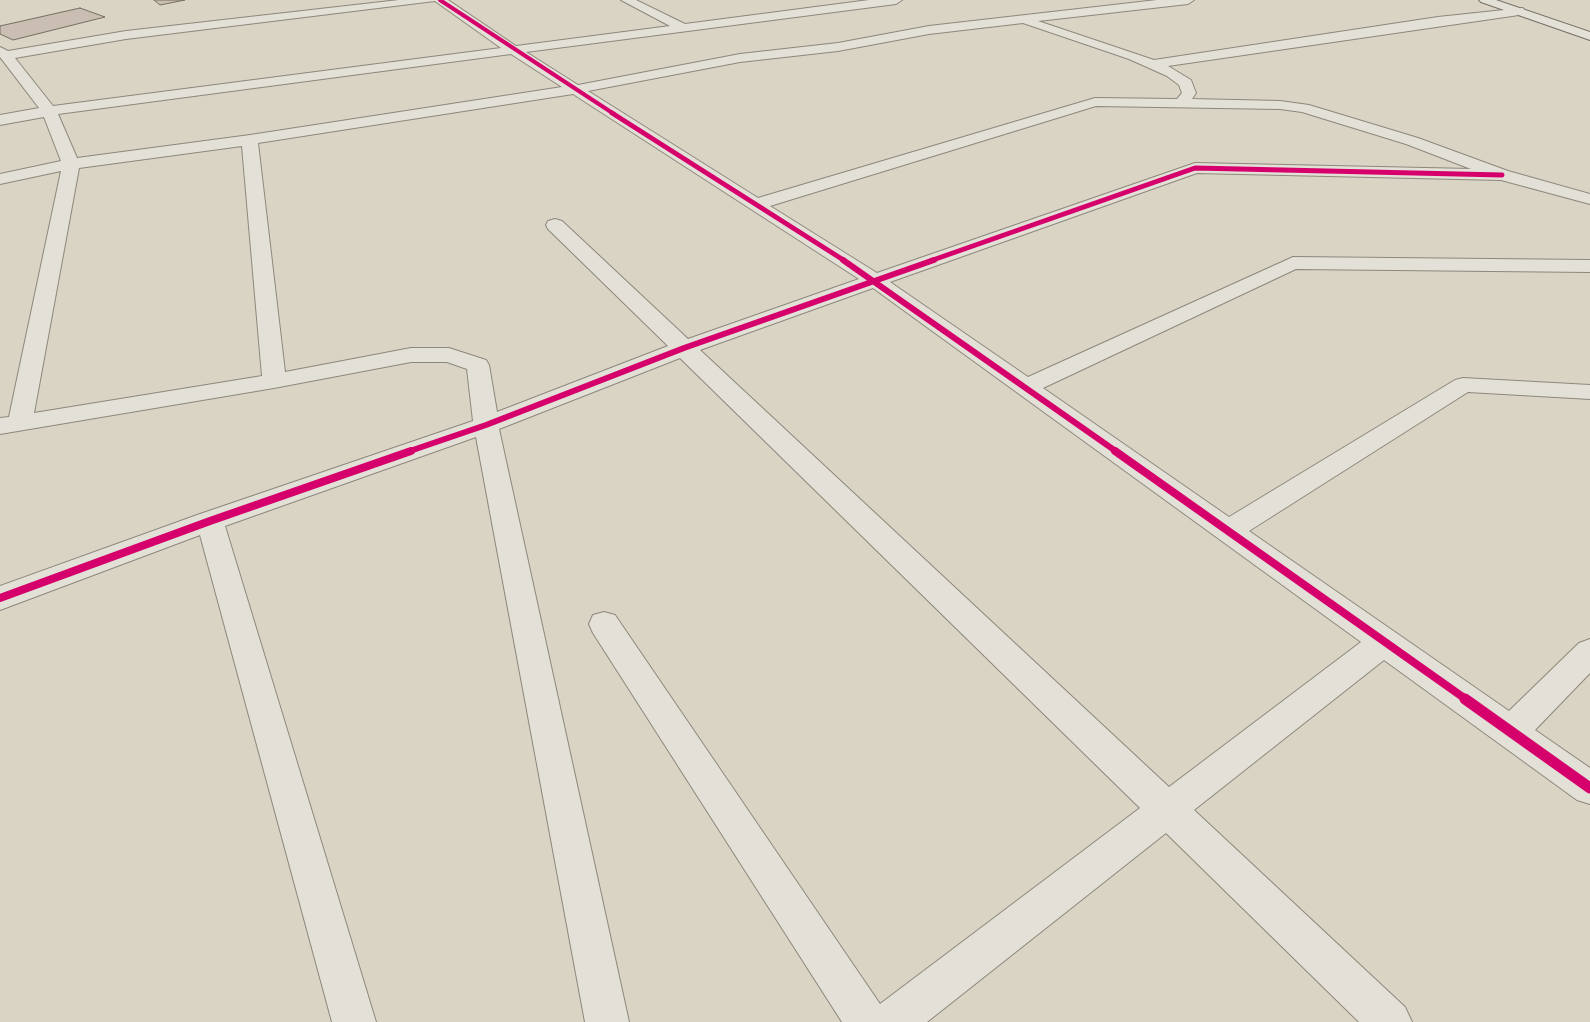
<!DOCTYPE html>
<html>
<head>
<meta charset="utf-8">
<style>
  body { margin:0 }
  canvas { display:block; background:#d9d4c3 }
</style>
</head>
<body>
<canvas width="1590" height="1022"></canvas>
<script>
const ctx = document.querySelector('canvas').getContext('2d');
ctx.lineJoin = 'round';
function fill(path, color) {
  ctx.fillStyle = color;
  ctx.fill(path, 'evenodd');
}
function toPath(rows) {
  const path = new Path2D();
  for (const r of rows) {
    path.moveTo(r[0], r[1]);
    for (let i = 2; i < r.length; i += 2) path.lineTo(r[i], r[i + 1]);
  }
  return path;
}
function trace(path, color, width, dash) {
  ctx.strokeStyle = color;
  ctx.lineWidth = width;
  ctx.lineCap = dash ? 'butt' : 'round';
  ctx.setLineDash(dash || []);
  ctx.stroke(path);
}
const building = toPath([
  [154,0,185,0,160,5,154,0],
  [80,8,105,17,13,40,0,34,0,26,80,8]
]);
fill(building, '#cabeb2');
trace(building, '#756e63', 1);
const minor = toPath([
  [399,0,448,0,516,46,670,26,621,0,636,0,685,24,869,0,902,0,896,4,526,52,578,85,740,54,838,43,929,26,1157,0,1194,0,1188,4,1038,21,1154,60,1438,17,1523,8,1525,11,1519,15,1168,66,1191,80,1196,93,1192,99,1280,101,1309,105,1418,138,1508,171,1590,194,1590,204,1501,180,1197,173,890,282,1028,377,1293,257,1590,260,1590,272,1296,269,1043,388,1229,517,1455,380,1463,378,1590,385,1590,399,1468,392,1249,531,1509,711,1579,643,1590,639,1590,673,1535,730,1590,768,1590,804,1577,800,1384,660,1194,810,1405,1007,1412,1022,1359,1022,1166,833,927,1022,842,1022,593,633,589,624,593,615,604,612,615,615,880,1004,1140,808,680,358,499,429,629,1022,585,1022,476,437,225,526,376,1022,332,1022,200,535,0,610,0,586,200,514,473,421,467,369,447,362,411,362,274,388,0,434,0,418,9,417,61,171,0,184,0,174,61,161,44,117,0,125,0,115,39,108,0,57,0,47,8,51,126,31,399,0],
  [435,1,501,48,53,106,15,58,126,39,435,1],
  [1023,23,1129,59,1167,76,1179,85,1182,93,1177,99,1095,98,758,198,588,91,740,62,838,51,929,34,1023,23],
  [511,54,562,87,250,135,77,158,58,114,511,54],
  [573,94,859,279,688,339,562,221,555,219,548,221,546,225,548,229,668,346,497,412,489,365,486,360,449,348,411,348,285,372,258,143,573,94],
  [1096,106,1280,109,1302,112,1406,144,1471,169,1195,163,877,273,770,206,1096,106],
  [242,146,262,376,34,413,79,168,242,146],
  [873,288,1361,642,1169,787,700,350,873,288]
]);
const secondary = toPath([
  [1479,0,1496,0,1590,32,1590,40,1481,2,1479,0]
]);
trace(minor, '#8e877c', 2);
trace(secondary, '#756e63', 2);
fill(minor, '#e2e0d7');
fill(secondary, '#e2e0d7');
trace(toPath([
  [440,0,614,114]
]), '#d6006c', 4);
trace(toPath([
  [612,113,845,261],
  [930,261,1195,168,1502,175]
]), '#d6006c', 5);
trace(toPath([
  [843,260,1117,452],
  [407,452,486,425,684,348,934,260]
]), '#d6006c', 6);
trace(toPath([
  [1115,451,1467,700],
  [0,598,210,521,411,451]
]), '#d6006c', 8);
trace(toPath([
  [1465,699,1590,788]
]), '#d6006c', 11);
</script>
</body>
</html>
